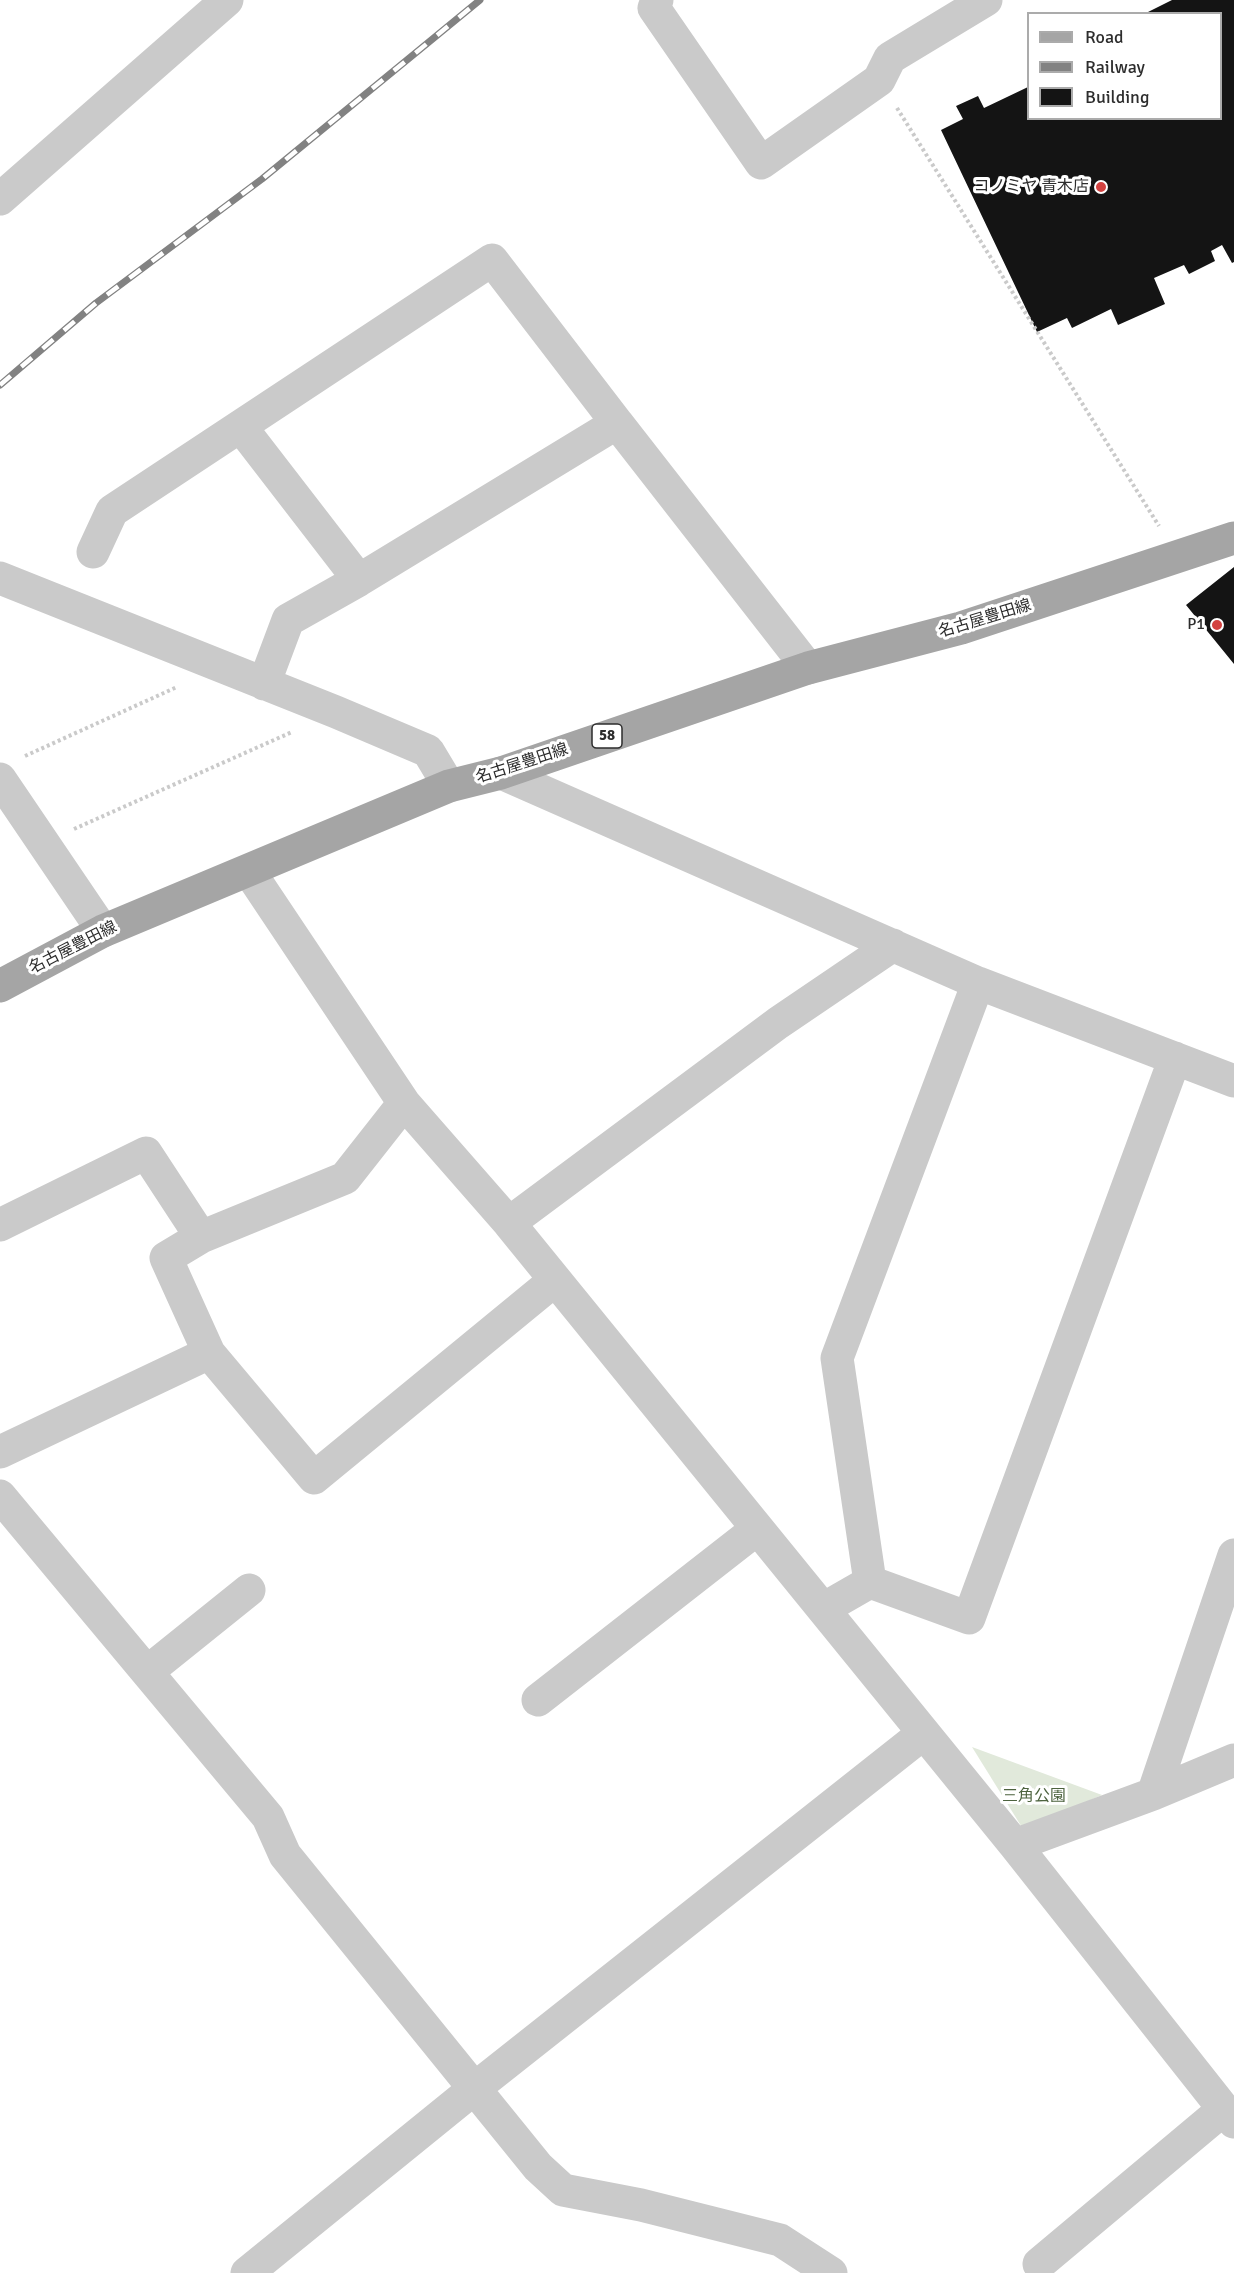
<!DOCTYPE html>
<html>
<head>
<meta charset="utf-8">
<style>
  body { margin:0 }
  #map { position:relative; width:1234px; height:2273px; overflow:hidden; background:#fff; font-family:Signika,sans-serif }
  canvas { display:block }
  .legend { position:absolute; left:1027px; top:12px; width:195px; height:108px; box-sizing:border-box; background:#fff; border:2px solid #ababab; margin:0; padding:8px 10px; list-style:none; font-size:18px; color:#2d2d2d }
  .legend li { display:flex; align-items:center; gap:12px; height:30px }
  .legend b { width:30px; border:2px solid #ababab }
</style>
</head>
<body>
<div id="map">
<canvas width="1234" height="2273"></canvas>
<ul class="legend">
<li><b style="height:8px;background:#a5a5a5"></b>Road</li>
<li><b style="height:8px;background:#828282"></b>Railway</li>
<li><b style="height:16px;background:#141414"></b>Building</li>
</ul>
</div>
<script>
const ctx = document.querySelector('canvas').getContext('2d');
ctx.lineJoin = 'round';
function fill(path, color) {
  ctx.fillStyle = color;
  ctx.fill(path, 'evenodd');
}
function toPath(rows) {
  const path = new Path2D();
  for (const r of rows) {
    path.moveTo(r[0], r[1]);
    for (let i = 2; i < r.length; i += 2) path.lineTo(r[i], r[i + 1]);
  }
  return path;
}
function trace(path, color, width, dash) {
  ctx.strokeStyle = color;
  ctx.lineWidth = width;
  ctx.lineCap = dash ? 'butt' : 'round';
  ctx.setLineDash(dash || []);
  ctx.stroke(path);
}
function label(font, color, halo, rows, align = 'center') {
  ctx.font = font + ' Signika,"Noto Sans JP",sans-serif';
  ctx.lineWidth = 6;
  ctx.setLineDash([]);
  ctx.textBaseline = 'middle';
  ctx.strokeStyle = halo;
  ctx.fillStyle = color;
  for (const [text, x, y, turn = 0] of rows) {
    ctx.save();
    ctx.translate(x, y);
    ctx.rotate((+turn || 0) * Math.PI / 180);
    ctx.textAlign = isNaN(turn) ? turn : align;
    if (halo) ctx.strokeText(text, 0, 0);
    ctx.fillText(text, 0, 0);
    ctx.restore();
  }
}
fill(toPath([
  [972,1747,1102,1795,1023,1829]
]), '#e1e9db');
fill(toPath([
  [1172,0,1234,0,1234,262,1232,263,1222,245,1211,251,1215,261,1189,274,1184,265,1154,278,1165,304,1118,325,1111,309,1072,328,1067,318,1037,332,941,130,963,119,956,106,978,96,984,108,1028,87,1028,118,1220,118,1220,14,1144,14],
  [1234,567,1234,664,1186,605]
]), '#141414');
trace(toPath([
  [897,108,1159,526],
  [25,756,177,687],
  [74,829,292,732]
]), '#cacaca', 4, [3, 3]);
trace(toPath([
  [657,0,654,8,761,163,879,80,890,58,986,0],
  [0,199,227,0],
  [241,427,359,580],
  [93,552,112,511,492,260,617,423],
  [0,578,336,712,428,751,449,786],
  [264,684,288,620,359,580,617,423,808,668],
  [501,773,978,983,1234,1081],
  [0,779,103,931],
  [249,871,404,1103,509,1223,1015,1845,1234,2122],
  [978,983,837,1358,870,1582,969,1618,1175,1058],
  [404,1103,345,1178,201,1237,166,1258,209,1353,314,1478,555,1280],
  [509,1223,778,1023,893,945],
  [0,1225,146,1153,201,1237],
  [0,1452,209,1353],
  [0,1496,268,1817,285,1855,538,2167,563,2190,641,2205,780,2240,831,2273],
  [823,1609,870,1582],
  [147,1672,249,1590],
  [538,1700,757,1529],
  [1153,1794,1234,1555],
  [1015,1845,1153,1794,1234,1760],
  [1039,2264,1224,2109],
  [247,2273,475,2088,924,1733]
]), '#cacaca', 33);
trace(toPath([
  [0,986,103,931,449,786,501,773,808,668,961,628,1234,538]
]), '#a5a5a5', 33);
const rail = toPath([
  [0,385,96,303,262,179,480,0]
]);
trace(rail, '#828282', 7);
trace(rail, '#fff', 4.5, [14]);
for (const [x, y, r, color] of [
  [1101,187,6,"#d34240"],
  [1217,625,6,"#d34240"]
]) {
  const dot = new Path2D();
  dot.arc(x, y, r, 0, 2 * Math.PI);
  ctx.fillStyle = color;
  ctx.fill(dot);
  trace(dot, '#fff', 2);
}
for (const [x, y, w] of [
  [607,736,30]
]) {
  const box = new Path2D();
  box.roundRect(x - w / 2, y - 12, w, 24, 4.5);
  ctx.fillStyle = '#fff';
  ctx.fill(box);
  trace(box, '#2d2d2d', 1.5);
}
label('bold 15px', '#2d2d2d', null, [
  ["58",607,736]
]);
label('16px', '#2d2d2d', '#fff', [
  ["コノミヤ 青木店",1089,187],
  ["P1",1205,625]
], 'right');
label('16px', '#2d2d2d', '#fff', [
  ["名古屋豊田線",985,619,-17],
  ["名古屋豊田線",522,764,-18],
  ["名古屋豊田線",73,948,-27]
]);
label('16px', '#4d633f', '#fff', [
  ["三角公園",1034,1797]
]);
</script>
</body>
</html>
